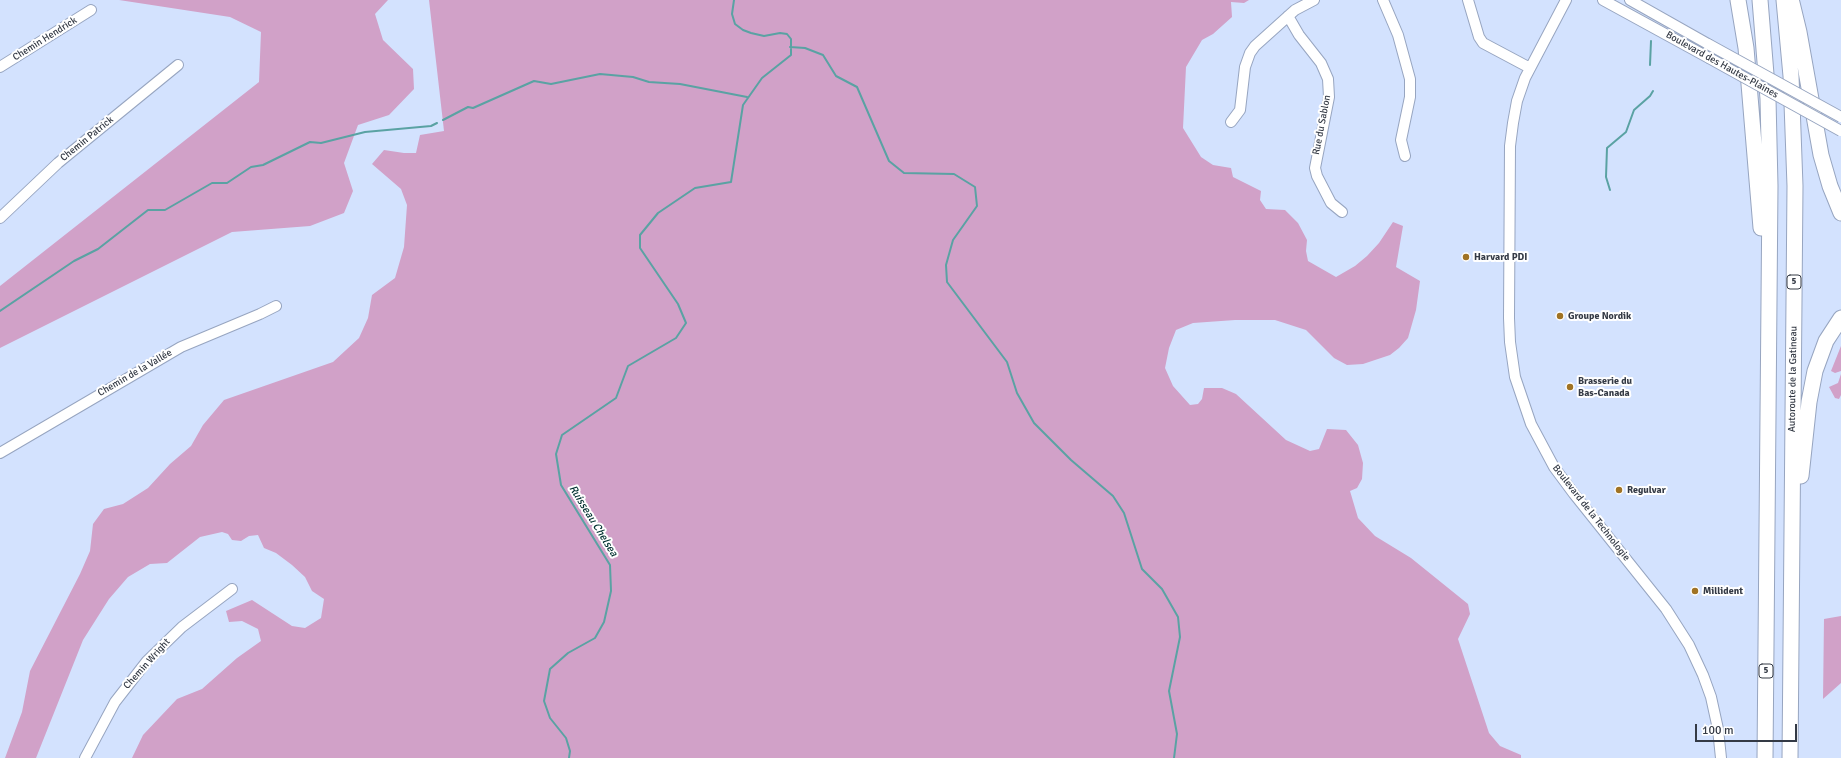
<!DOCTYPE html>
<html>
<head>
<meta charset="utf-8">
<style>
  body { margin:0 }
  #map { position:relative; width:1841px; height:758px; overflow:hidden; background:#d3e2fe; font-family:Signika,sans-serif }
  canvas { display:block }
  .scale { position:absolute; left:1695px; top:724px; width:102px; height:18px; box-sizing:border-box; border:2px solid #343a45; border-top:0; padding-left:5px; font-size:12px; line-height:14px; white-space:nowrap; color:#343a45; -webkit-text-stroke:3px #fff; paint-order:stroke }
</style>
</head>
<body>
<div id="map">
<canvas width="1841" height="758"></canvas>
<div class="scale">100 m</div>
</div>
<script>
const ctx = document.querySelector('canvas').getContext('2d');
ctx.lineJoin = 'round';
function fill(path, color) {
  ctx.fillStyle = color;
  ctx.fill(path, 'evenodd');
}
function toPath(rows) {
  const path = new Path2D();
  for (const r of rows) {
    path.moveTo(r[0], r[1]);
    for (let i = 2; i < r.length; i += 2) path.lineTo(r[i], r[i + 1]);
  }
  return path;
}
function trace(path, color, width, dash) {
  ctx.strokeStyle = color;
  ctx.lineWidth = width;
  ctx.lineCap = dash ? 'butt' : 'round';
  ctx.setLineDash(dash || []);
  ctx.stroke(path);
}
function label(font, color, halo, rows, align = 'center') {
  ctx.font = font + ' Signika,sans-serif';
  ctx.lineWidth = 4;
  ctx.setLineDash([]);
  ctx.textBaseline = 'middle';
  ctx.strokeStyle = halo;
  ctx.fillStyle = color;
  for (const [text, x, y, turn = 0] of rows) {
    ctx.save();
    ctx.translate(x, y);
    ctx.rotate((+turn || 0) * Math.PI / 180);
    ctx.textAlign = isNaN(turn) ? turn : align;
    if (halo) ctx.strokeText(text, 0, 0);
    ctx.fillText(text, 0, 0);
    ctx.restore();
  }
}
fill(toPath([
  [119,0,388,0,375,14,383,40,413,69,414,89,389,115,358,125,344,163,353,191,344,213,310,226,232,232,0,348,0,286,259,82,261,32,230,17],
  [429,0,1249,0,1244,3,1231,2,1232,17,1213,34,1202,40,1186,67,1183,128,1201,157,1213,165,1231,168,1233,177,1261,191,1260,200,1266,209,1285,210,1298,223,1307,240,1306,251,1308,261,1336,277,1355,266,1367,256,1379,243,1393,222,1403,226,1396,267,1420,281,1416,310,1408,338,1399,348,1390,355,1363,364,1347,365,1334,358,1306,330,1275,320,1235,320,1193,323,1176,330,1169,348,1165,368,1173,386,1190,405,1198,404,1202,399,1204,388,1222,388,1236,394,1286,440,1310,451,1319,449,1327,429,1346,430,1358,445,1363,463,1362,479,1357,488,1350,491,1358,518,1375,536,1411,558,1468,604,1470,614,1458,639,1489,733,1500,746,1521,755,1521,758,132,758,143,735,177,699,202,689,237,658,261,641,258,629,242,621,229,622,226,611,252,600,292,626,305,628,321,618,324,599,312,591,305,577,292,565,276,553,264,548,258,535,249,536,241,541,232,540,228,534,222,532,200,537,167,563,150,564,128,577,109,599,83,640,36,758,5,758,22,712,30,671,80,574,90,551,93,524,104,509,123,504,148,488,170,464,191,446,203,425,224,400,333,362,359,338,368,318,372,295,395,278,404,247,407,205,401,189,372,164,384,150,404,153,416,153,420,135,444,131],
  [1841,346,1841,371,1835,373,1831,371],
  [1841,374,1841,395,1839,399,1835,398,1829,387,1838,383],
  [1841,616,1841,683,1823,699,1824,619]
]), '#d1a1c8');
trace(toPath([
  [790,47,805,48,823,55,836,76,857,87,889,161,904,173,954,174,975,187,977,206,953,240,946,265,947,282,1007,362,1017,393,1034,423,1071,460,1113,496,1124,513,1142,569,1162,589,1178,617,1180,637,1169,691,1177,734,1174,758],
  [1650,65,1651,41],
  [443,120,468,107,473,108,534,81,551,84,600,74,633,77,649,82,680,84,747,97],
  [1610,190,1606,177,1607,148,1626,132,1634,110,1650,96,1653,91],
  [0,311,74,261,98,249,148,210,165,210,212,183,227,183,251,167,263,165,310,142,321,143,365,132,431,126,437,123],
  [569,758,570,751,566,738,550,718,544,701,550,669,568,653,595,638,604,622,611,591,610,565,561,485,556,454,562,435,616,398,628,366,676,338,686,323,678,304,640,248,640,235,658,213,695,188,731,182,743,105,762,78,791,55,791,39,787,34,780,33,764,36,751,33,743,30,735,24,732,14,734,0]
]), '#5aa2a3', 2);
const minor = toPath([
  [1383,0,1398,35,1410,79,1410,97,1401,140,1405,156],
  [1468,0,1479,37,1483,43,1530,68],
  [1566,0,1525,78,1517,101,1513,123,1510,146,1509,318,1510,342,1515,377,1531,424,1554,467,1574,494,1666,609,1689,645,1703,675,1711,697,1718,729,1721,758],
  [1603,0,1709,58],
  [1630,0,1708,44],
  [1288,16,1299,35,1321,63,1328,79,1329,97,1315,168,1317,176,1331,203,1342,212],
  [0,67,91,10],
  [1231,122,1240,110,1245,67,1250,53,1255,46,1295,10,1314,0],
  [0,218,58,163,178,65],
  [0,453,181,347,260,314,276,306],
  [85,758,115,702,147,661,182,627,232,589]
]);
const highway = toPath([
  [1738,0,1746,48,1761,228],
  [1760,0,1768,99,1770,186,1765,758],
  [1784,0,1791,76,1795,186,1790,758],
  [1792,3,1799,32,1821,155,1830,186,1841,213],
  [1801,476,1809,402,1815,371,1826,341,1841,318]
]);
trace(minor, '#97a5c0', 12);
trace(highway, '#97a5c0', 17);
trace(minor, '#fff', 10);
trace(highway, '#fff', 15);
const minorBridge = toPath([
  [1708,44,1841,117],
  [1709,58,1841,131]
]);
trace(minorBridge, '#97a5c0', 12, []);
trace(minorBridge, '#fff', 10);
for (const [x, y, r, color] of [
  [1466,257,4,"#a07324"],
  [1560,316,4,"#a07324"],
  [1570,387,4,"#a07324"],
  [1619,490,4,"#a07324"],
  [1695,591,4,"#a07324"]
]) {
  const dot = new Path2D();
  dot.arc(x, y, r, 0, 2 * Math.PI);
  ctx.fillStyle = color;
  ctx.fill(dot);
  trace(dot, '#fff', 1.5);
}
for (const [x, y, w] of [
  [1794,282,14],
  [1766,671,14]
]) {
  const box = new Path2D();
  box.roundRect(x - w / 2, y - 7, w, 14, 3);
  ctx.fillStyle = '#fff';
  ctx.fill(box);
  trace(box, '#343a45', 1);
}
label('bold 9px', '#343a45', null, [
  ["5",1794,282],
  ["5",1766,671]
]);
label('10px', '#343a45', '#fff', [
  ["Chemin Hendrick",45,39,-32],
  ["Boulevard des Hautes-Plaines",1722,65,29],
  ["Rue du Sablon",1322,125,-79],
  ["Chemin Patrick",87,139,-39],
  ["Chemin de la Vallée",135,373,-30],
  ["Autoroute de la Gatineau",1793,379,-89],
  ["Boulevard de la Technologie",1591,513,52],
  ["Chemin Wright",147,664,-48]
]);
label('bold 10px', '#343a45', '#fff', [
  ["Harvard PDI",1474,257],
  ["Groupe Nordik",1568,316],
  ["Brasserie du",1578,381],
  ["Bas-Canada",1578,393],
  ["Regulvar",1627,490],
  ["Millident",1703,591]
], 'left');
label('italic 11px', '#003130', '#fff', [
  ["Ruisseau Chelsea",593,521,58]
]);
</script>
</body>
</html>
